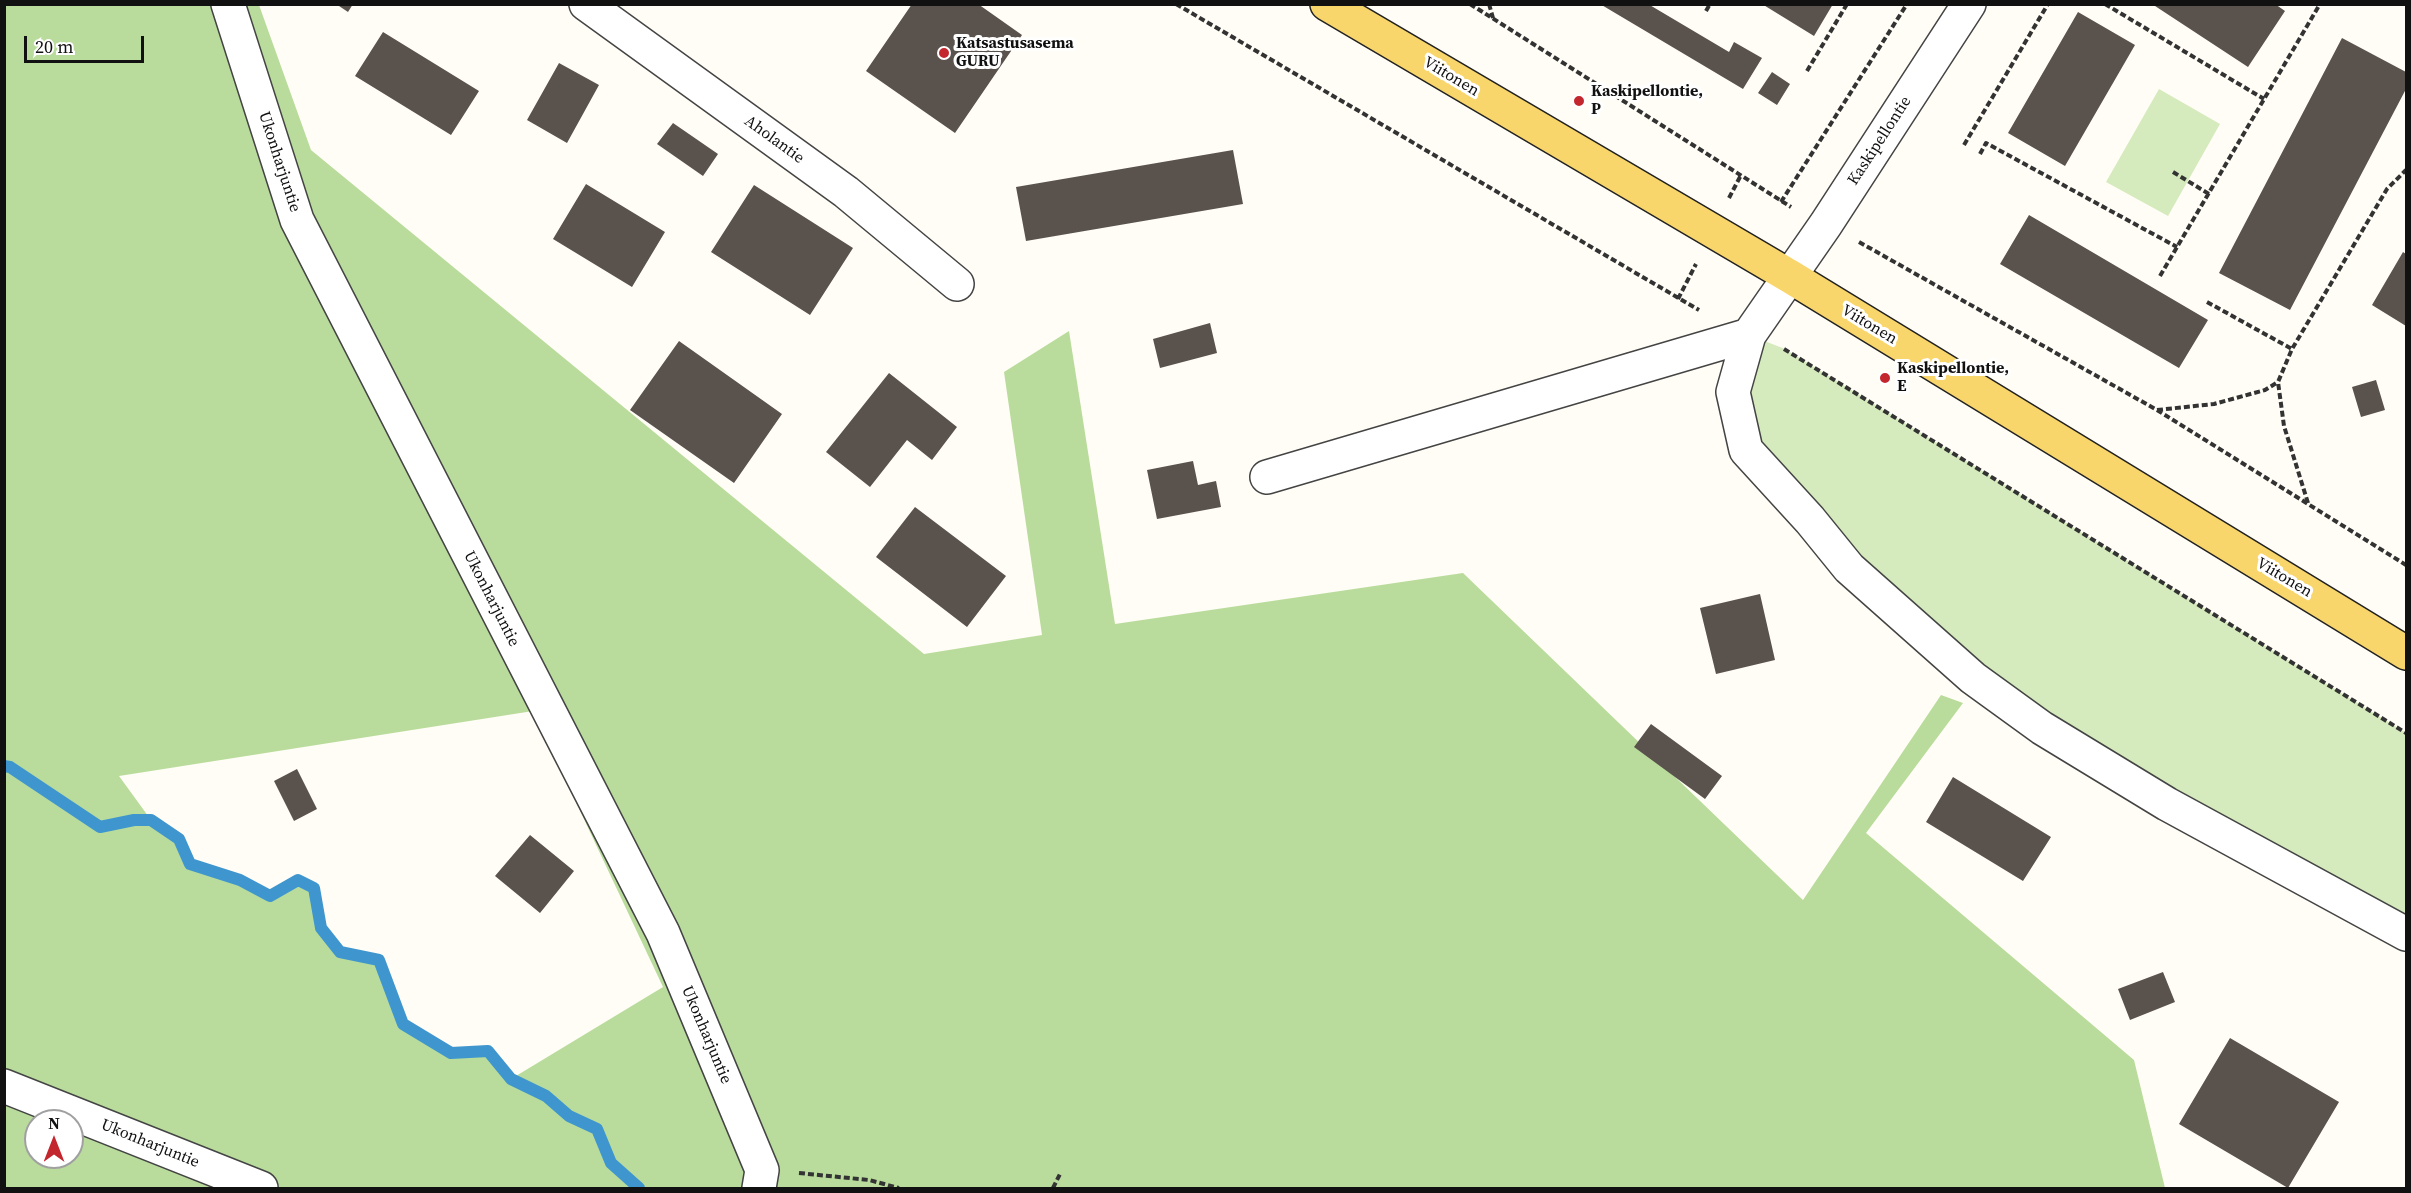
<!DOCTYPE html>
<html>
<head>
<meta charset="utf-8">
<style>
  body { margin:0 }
  #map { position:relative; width:2411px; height:1193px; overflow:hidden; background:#fffdf5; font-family:"Source Serif 4",serif }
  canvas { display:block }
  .frame { position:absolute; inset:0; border:6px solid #111; pointer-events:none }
  .north { position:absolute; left:24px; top:1109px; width:60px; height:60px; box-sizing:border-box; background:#fff; border:2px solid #a0a0a0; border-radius:50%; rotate:0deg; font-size:16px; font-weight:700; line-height:24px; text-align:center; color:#111 }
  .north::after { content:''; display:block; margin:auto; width:21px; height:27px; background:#c4262e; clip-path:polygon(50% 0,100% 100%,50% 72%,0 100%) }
  .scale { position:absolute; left:24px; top:36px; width:120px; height:27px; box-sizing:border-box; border:3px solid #111; border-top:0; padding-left:8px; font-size:18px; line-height:21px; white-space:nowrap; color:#111; -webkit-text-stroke:4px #fff; paint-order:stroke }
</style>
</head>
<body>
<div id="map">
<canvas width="2411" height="1193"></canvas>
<div class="frame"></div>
<div class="north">N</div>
<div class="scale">20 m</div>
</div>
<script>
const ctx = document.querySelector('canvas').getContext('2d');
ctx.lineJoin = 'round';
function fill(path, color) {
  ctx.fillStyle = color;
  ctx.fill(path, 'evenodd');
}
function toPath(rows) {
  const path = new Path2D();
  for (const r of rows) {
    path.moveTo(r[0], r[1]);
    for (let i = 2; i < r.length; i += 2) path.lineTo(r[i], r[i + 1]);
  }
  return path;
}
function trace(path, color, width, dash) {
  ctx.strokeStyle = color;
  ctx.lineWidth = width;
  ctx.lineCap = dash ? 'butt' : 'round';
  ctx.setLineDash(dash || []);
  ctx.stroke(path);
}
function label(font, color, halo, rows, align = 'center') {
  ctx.font = font + ' "Source Serif 4",serif';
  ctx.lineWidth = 6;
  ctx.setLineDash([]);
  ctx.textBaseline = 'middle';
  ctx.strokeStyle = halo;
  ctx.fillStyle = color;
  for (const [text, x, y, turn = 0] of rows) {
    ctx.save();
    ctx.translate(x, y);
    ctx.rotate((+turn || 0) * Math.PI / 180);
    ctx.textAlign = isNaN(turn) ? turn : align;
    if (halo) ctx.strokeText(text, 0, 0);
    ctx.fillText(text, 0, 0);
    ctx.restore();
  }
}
fill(toPath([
  [2159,89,2220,124,2168,216,2106,182],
  [1749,335,1785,349,2406,733,2406,934,2042,728,1746,450]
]), '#d5ebbd');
fill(toPath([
  [5,4,259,5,311,150,924,654,1042,635,1004,372,1069,331,1115,624,1463,573,1803,900,1941,695,1963,703,1866,833,2134,1060,2165,1188,5,1188],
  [533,711,663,987,511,1079,488,1051,451,1053,403,1024,379,960,340,952,322,928,314,888,298,880,270,896,240,880,190,864,179,839,151,820,119,776],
  [36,1121,72,1121,72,1157,36,1157]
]), '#b9dc9c');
trace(toPath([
  [4,766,10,767,100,827,134,820,151,820,179,839,190,864,240,880,270,896,298,880,314,888,321,928,340,952,379,960,403,1024,451,1053,488,1051,511,1079,546,1096,569,1116,597,1129,611,1163,639,1188]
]), '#3f96cf', 12);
fill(toPath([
  [336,4,353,4,348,12],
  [912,4,978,4,1022,35,955,133,866,71],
  [1600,4,1648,4,1729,52,1734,42,1762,58,1743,89],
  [1762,4,1833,4,1814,36],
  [2152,4,2275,4,2285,11,2248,67],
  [2078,12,2135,45,2065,166,2008,133],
  [383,32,479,91,451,135,355,76],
  [2342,38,2406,72,2406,89,2290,310,2219,273],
  [559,63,599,85,567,143,527,120],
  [1772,72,1790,84,1777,105,1758,93],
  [673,123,718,154,703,176,657,144],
  [1233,150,1243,204,1026,241,1016,187],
  [586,184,665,232,632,287,553,239],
  [754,185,853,248,810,315,711,252],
  [2029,215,2208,320,2179,368,2000,264],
  [2403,252,2406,254,2406,326,2372,305],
  [1210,323,1217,353,1160,368,1153,339],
  [679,341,782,414,734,483,630,410],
  [889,373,957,427,932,460,907,440,870,487,826,452],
  [2376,380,2385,410,2361,417,2352,387],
  [1193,461,1198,485,1216,481,1221,507,1157,519,1147,470],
  [915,507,1006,576,967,627,876,557],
  [1760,594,1775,660,1716,674,1700,608],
  [1651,724,1722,776,1705,799,1634,747],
  [297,769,317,809,294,821,274,781],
  [1953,777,2051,837,2023,881,1926,822],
  [530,835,574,871,540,913,495,876],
  [2163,972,2175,1002,2130,1020,2118,989],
  [2230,1038,2339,1102,2288,1188,2179,1124]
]), '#5a524d');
const minor = toPath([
  [228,4,297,220,663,933,762,1170,759,1188],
  [586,4,846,192,957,284],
  [1969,4,1826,224,1749,335,1733,392,1746,450,1810,520,1849,568,1973,678,2042,728,2167,804,2406,934],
  [1267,477,1749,335],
  [4,1086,261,1188]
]);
const major = toPath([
  [1327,4,1791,277,2406,653]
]);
trace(minor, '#444', 36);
trace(major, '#222', 36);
trace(toPath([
  [1176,4,1699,310],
  [1470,4,1791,207],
  [1489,4,1493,18],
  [2105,4,2264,99],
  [1706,11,1710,4],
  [1807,71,1847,4],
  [1964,145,2048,4],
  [1980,154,1986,143,2177,247],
  [2173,172,2209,194],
  [1729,198,1741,175],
  [1781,202,1907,4],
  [1859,242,2157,410,2406,565],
  [2160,276,2320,4],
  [1678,299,1696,264],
  [2207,302,2292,349],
  [1784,349,2406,733],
  [2157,410,2214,404,2265,390,2278,382],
  [2308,503,2284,426,2278,382,2292,349,2387,189,2406,170],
  [799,1173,869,1180,899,1188],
  [1053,1188,1061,1172]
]), '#333', 4, [6, 3]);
trace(minor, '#fff', 33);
trace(major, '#f9d66b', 33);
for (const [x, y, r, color] of [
  [944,53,6,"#c4262e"],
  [1579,101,6,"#c4262e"],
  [1885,378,6,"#c4262e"]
]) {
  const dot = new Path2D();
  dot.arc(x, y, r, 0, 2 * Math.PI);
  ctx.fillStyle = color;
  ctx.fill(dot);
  trace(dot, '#fff', 2);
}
label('bold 16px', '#111', '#fff', [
  ["Katsastusasema",956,44],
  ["GURU",956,62],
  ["Kaskipellontie,",1591,92],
  ["P",1591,110],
  ["Kaskipellontie,",1897,369],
  ["E",1897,387]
], 'left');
label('16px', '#111', '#fff', [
  ["Viitonen",1451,77,31],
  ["Aholantie",774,140,36],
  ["Kaskipellontie",1880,141,-57],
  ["Ukonharjuntie",279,162,72],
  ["Viitonen",1869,325,31],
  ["Viitonen",2284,578,31],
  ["Ukonharjuntie",491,599,63],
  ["Ukonharjuntie",706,1035,67],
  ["Ukonharjuntie",150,1144,22]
]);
</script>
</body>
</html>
